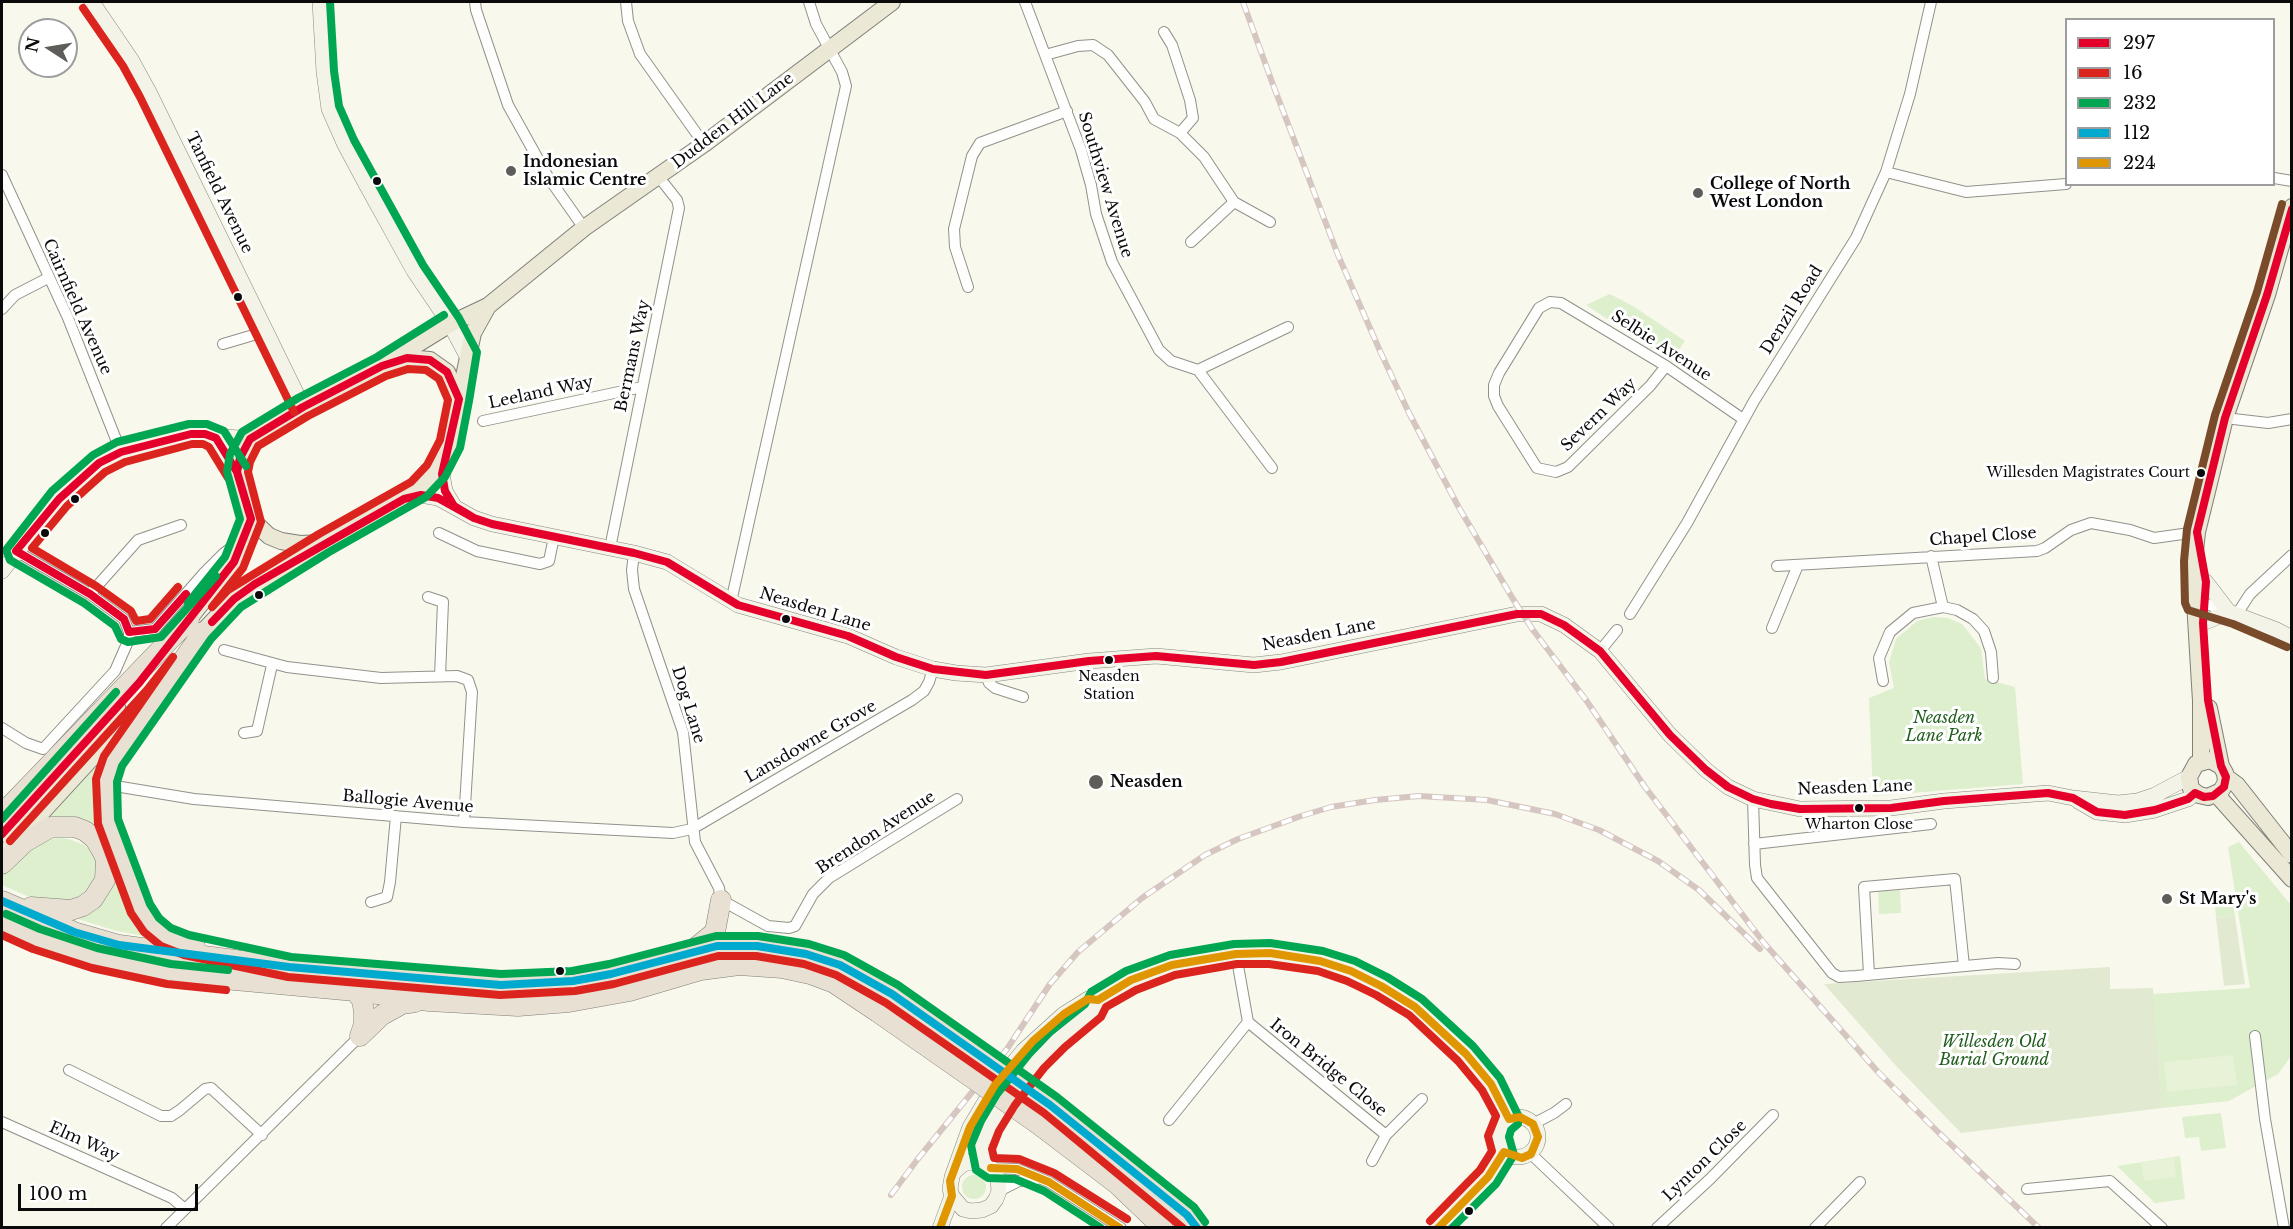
<!DOCTYPE html>
<html>
<head>
<meta charset="utf-8">
<style>
  body { margin:0 }
  #map { position:relative; width:2293px; height:1229px; overflow:hidden; background:#f9f8ec; font-family:"Libre Baskerville",serif }
  canvas { display:block }
  .frame { position:absolute; inset:0; border:3px solid #0a0a0a; pointer-events:none }
  .legend { position:absolute; left:2065px; top:18px; width:210px; height:168px; box-sizing:border-box; background:#fff; border:2px solid #9d9d9d; margin:0; padding:8px 10px; list-style:none; font-size:18px; color:#0a0a0a }
  .legend li { display:flex; align-items:center; gap:12px; height:30px }
  .legend b { width:30px; border:2px solid #9d9d9d }
  .north { position:absolute; left:18px; top:18px; width:60px; height:60px; box-sizing:border-box; background:#fff; border:2px solid #9d9d9d; border-radius:50%; rotate:282deg; font-size:16px; font-weight:700; line-height:24px; text-align:center; color:#0a0a0a }
  .north::after { content:''; display:block; margin:auto; width:21px; height:27px; background:#5e5d59; clip-path:polygon(50% 0,100% 100%,50% 72%,0 100%) }
  .scale { position:absolute; left:18px; top:1184px; width:180px; height:27px; box-sizing:border-box; border:3px solid #0a0a0a; border-top:0; padding-left:8px; font-size:18px; line-height:21px; white-space:nowrap; color:#0a0a0a; -webkit-text-stroke:4px #fff; paint-order:stroke }
</style>
</head>
<body>
<div id="map">
<canvas width="2293" height="1229"></canvas>
<div class="frame"></div>
<ul class="legend">
<li><b style="height:8px;background:#e4002b"></b>297</li>
<li><b style="height:8px;background:#dc241f"></b>16</li>
<li><b style="height:8px;background:#00a651"></b>232</li>
<li><b style="height:8px;background:#00a9ce"></b>112</li>
<li><b style="height:8px;background:#df9601"></b>224</li>
</ul>
<div class="north">N</div>
<div class="scale">100 m</div>
</div>
<script>
const ctx = document.querySelector('canvas').getContext('2d');
ctx.lineJoin = 'round';
function fill(path, color) {
  ctx.fillStyle = color;
  ctx.fill(path, 'evenodd');
}
function toPath(rows) {
  const path = new Path2D();
  for (const r of rows) {
    if (r.length === 3) {
      path.moveTo(r[0] + r[2], r[1]);
      path.arc(r[0], r[1], r[2], 0, 2 * Math.PI);
      continue;
    }
    path.moveTo(r[0], r[1]);
    for (let i = 2; i < r.length; i += 2) path.lineTo(r[i], r[i + 1]);
  }
  return path;
}
function trace(path, color, width, dash) {
  ctx.strokeStyle = color;
  ctx.lineWidth = width;
  ctx.lineCap = dash ? 'butt' : 'round';
  ctx.setLineDash(dash || []);
  ctx.stroke(path);
}
function label(font, color, halo, rows, align = 'center') {
  ctx.font = font + ' "Libre Baskerville",serif';
  ctx.lineWidth = 6;
  ctx.setLineDash([]);
  ctx.textBaseline = 'middle';
  ctx.strokeStyle = halo;
  ctx.fillStyle = color;
  for (const [text, x, y, turn = 0] of rows) {
    ctx.save();
    ctx.translate(x, y);
    ctx.rotate((+turn || 0) * Math.PI / 180);
    ctx.textAlign = isNaN(turn) ? turn : align;
    if (halo) ctx.strokeText(text, 0, 0);
    ctx.fillText(text, 0, 0);
    ctx.restore();
  }
}
fill(toPath([
  [1610,294,1633,306,1685,341,1671,361,1586,305],
  [1933,617,1948,618,1962,624,1981,648,1985,679,2015,687,2023,784,1873,796,1869,698,1894,688,1889,662,1896,639,1917,621],
  [101,761,103,763,100,772,158,939,113,930,75,918,111,854,43,821],
  [59,838,69,839,84,845,95,855,98,861,96,886,76,903,36,900,2,885,2,875,24,852,48,839],
  [2239,842,2291,905,2291,1056,2278,1074,2229,1101,2162,1108,2153,994,2250,988,2228,847],
  [1900,890,1901,913,1879,914,1878,891],
  [2233,902,2235,916,2216,918,2215,904],
  [2221,1113,2226,1148,2201,1151,2199,1137,2185,1138,2182,1117],
  [2180,1156,2185,1199,2155,1203,2117,1166],
  [974,1187,12]
]), '#ddefcd');
fill(toPath([
  [2235,916,2245,984,2224,986,2216,918],
  [2110,967,2110,989,2153,988,2162,1108,1961,1133,1898,1068,1824,984]
]), '#e1ead1');
fill(toPath([
  [2233,1055,2237,1085,2167,1092,2164,1062],
  [2174,1158,2176,1177,2144,1181,2141,1162]
]), '#e8f2d7');
const street = toPath([
  [475,2,476,10,508,105,548,177,584,228],
  [626,2,628,21,640,54,704,144],
  [1025,2,1081,150,1091,185,1096,214,1112,262,1159,350,1171,361,1198,370,1272,468],
  [1164,32,1172,45,1190,100,1193,118,1180,133],
  [1045,55,1078,46,1093,45,1108,55,1145,102,1154,119,1180,133,1204,157,1234,202,1270,222],
  [1886,172,1966,192,2066,184],
  [2,175,68,318,121,452],
  [2274,178,2292,181],
  [1191,242,1234,202],
  [968,287,955,247,954,229,972,156,980,143,1067,111],
  [2,309,15,295,48,278],
  [223,344,267,331],
  [1666,366,1650,386,1568,467,1556,472,1537,468,1498,406,1494,396,1494,385,1499,373,1539,308,1550,302,1561,303,1666,366,1743,419],
  [1198,370,1288,327],
  [2225,418,2268,423,2292,419],
  [483,421,642,387],
  [439,533,477,551,540,564,549,561,554,537],
  [610,548,679,208,677,200,658,176],
  [634,553,632,570,634,589,683,732,695,842,719,888,721,900,768,926,789,928,795,926,813,894,829,878,957,799],
  [1931,556,1943,607],
  [1777,566,2037,551,2045,548,2071,530,2091,523,2130,530,2154,538,2197,532],
  [90,594,138,540,181,525],
  [428,597,443,602,440,676],
  [731,602,846,86,842,72,816,24,809,2],
  [2195,602,2204,603,2229,612],
  [1630,614,1687,523,1754,401,1856,238,1886,172,1910,94,1931,2],
  [2237,614,2250,594,2292,555],
  [1772,628,1798,565],
  [129,632,155,629,204,573,224,553,241,541],
  [224,650,287,667,381,678,457,676,468,680,472,692,464,822],
  [1600,651,1617,630],
  [986,675,989,683,995,688,1023,697],
  [1883,681,1879,658,1890,632,1913,613,1943,607,1957,610,1973,619,1984,631,1991,652,1993,678],
  [2,728,26,743,43,749,115,671,129,639,129,632,124,619,90,594,16,551],
  [244,733,257,731,272,665],
  [121,787,194,799,464,822,673,833,692,829,912,700,924,691,929,682,933,669],
  [1753,799,1755,865,1757,878,1832,973,1839,977,1856,976,1998,963,2015,964],
  [1754,844,1931,824],
  [371,902,387,897,390,882,396,816],
  [1236,954,1248,1022,1386,1135,1422,1099],
  [1869,974,1864,887,1955,879,1964,966],
  [2255,1036,2265,1119,2284,1228],
  [69,1070,161,1116,171,1116,180,1110,205,1089,211,1088,262,1135],
  [1169,1120,1248,1022],
  [2,1122,172,1198,185,1209],
  [1533,1124,1554,1113,1566,1104],
  [1531,1154,1609,1228],
  [1372,1161,1386,1135],
  [991,1168,1017,1169,1049,1182,1121,1228],
  [2027,1189,2110,1181,2162,1228],
  [999,1191,1019,1181,1037,1179],
  [166,1228,360,1036],
  [1657,1228,1710,1179,1773,1115],
  [1815,1228,1860,1182]
]);
const secondary = toPath([
  [92,2,132,61,149,92,303,407],
  [320,2,324,72,329,109,345,145,367,186,414,271,450,324,467,356],
  [216,438,237,472],
  [446,459,442,474,445,491,454,506],
  [404,499,421,495,438,498,474,518,492,524,634,553,667,562,738,605,848,636,896,657,933,669,956,673,986,675,1089,661,1156,656,1254,665,1281,662,1517,614,1541,614,1564,625,1600,651,1670,735,1706,770,1728,787,1753,799,1800,809,1891,808,1944,801,2048,793,2073,798,2118,803,2137,801,2155,795,2189,777],
  [2,571,59,499,99,463,121,452,191,434,250,439],
  [2206,582,2229,612],
  [2229,612,2277,630,2292,638],
  [2203,623,2229,612],
  [2078,801,2097,812,2125,815,2155,810,2188,799,2195,793],
  [1518,1137,20],
  [985,1164,981,1148,983,1141,990,1126,1006,1099,1044,1052,1094,1010,1098,1000],
  [954,1172,962,1165,969,1162,985,1164,991,1168,998,1179,999,1191,996,1199,991,1206,982,1210,971,1211,963,1209,952,1196,950,1189,952,1177,970,1127,995,1085,1023,1051,1064,1014,1088,999,1098,1000,1131,980,1156,970,1193,961,1236,954,1270,953,1320,961,1351,971,1381,986,1415,1007,1466,1054,1491,1084,1509,1119],
  [940,1228,952,1196],
  [1437,1228,1488,1177,1504,1152]
]);
const primary = toPath([
  [382,366,450,324,488,306,584,228,704,144,892,2],
  [323,543,300,544,281,541,269,536,251,519,237,472,240,458,250,439,303,407,382,366,407,358,430,360,447,372,459,399],
  [181,629,234,562,251,519],
  [194,641,234,599,324,543,418,490,436,471,450,444,473,333,488,306],
  [2209,708,2221,766,2225,773,2226,782,2221,791,2208,797,2199,795,2191,789,2189,777,2196,764,2210,760,2221,766],
  [2201,761,2201,701,2195,602,2194,561,2197,532,2225,418,2267,295,2292,207],
  [2226,777,2237,785,2292,855],
  [2217,795,2292,879],
  [2,834,117,707],
  [10,847,145,700]
]);
const highway = toPath([
  [2,814,189,620],
  [2,864,25,842,51,827,75,827,85,831,95,839,101,849,106,859,105,880,93,899,83,906,71,910,31,907],
  [2,901,74,932,119,945,289,967,501,985,536,984,573,981,611,974,690,952,717,946,757,946,791,950,823,958,840,965,892,994],
  [2,924,36,939,94,958,169,974,355,991,429,1001,518,1006,569,1002,630,991,701,970,739,965,782,968,810,974,834,983,876,1011],
  [195,947,166,937,151,925,141,909,108,821,106,780,113,761,125,741,203,632],
  [693,950,715,932,721,900],
  [355,991,362,1000,364,1012,364,1024,360,1036],
  [360,1036,382,1015,402,1004,415,1002],
  [1050,1105,1187,1215,1197,1228],
  [1038,1124,1117,1184,1163,1228]
]);
trace(street, '#92918c', 12);
trace(secondary, '#888882', 16);
trace(primary, '#7f7e79', 18);
trace(highway, '#7f7e79', 21);
trace(street, '#fefefc', 10);
trace(secondary, '#f3f4e7', 15);
trace(primary, '#ebe8d6', 16);
trace(highway, '#e8e0d2', 20);
const rail = toPath([
  [1243,2,1272,82,1338,255,1380,351,1409,413,1458,506,1513,599,1533,630,1586,700,1645,787,1764,943,1878,1072,1939,1133,2039,1228],
  [891,1195,917,1160,1007,1049,1050,984,1078,952,1142,898,1205,855,1238,839,1301,816,1331,807,1375,800,1419,796,1487,800,1555,814,1599,830,1658,861,1699,890,1760,949]
]);
trace(rail, '#d5c6c2', 6);
trace(rail, '#fff', 4, [11]);
const highwayBridge = toPath([
  [892,994,1050,1105],
  [876,1011,1038,1124]
]);
trace(highwayBridge, '#7f7e79', 21, []);
trace(highwayBridge, '#e8e0d2', 20);
trace(toPath([
  [186,594,155,629,129,632,124,619,90,594,16,551,59,499,99,463,121,452,191,434,205,434,216,438,237,472],
  [212,622,234,599,255,584,404,499,421,495,438,498,474,518],
  [2,834,139,683,234,562,251,519,237,472,240,458,250,439,303,407,382,366,407,358,430,360,447,372,459,399,442,474,445,491,454,506,474,518,492,524,634,553,667,562,738,605,848,636,896,657,933,669,986,675,1089,661,1156,656,1254,665,1281,662,1517,614,1541,614,1564,625,1600,651,1670,735,1706,770,1728,787,1753,799,1771,804,1800,809,1891,808,1944,801,2048,793,2073,798,2097,812,2125,815,2155,810,2188,799,2195,793,2204,797,2213,796,2224,787,2226,777,2221,766,2208,700,2203,623,2206,582,2197,532,2225,418,2267,295,2292,209]
]), '#e4002b', 8);
trace(toPath([
  [83,8,123,66,140,97,294,412],
  [408,369,426,370,439,379,448,400,440,440,427,465,411,482,319,534,228,590,212,607,243,568,261,522,248,472,250,462,258,446,308,416,386,376,408,369],
  [178,587,150,619,136,621,131,611,96,586,32,548,67,506,105,472,125,462,192,444,203,444,209,447,228,478],
  [10,841,147,690,173,657,104,756,96,779,98,824,131,913,144,932,161,946,184,955,288,977,500,995,575,991,614,984,718,956,756,956,804,964,836,975,886,1003,1044,1113,1183,1228],
  [2,935,33,949,92,968,167,984,226,990],
  [1127,1219,1054,1173,1019,1159,994,1158,992,1149,999,1131,1015,1105,1044,1068,1065,1047,1101,1017,1106,1007,1136,990,1175,975,1237,964,1269,964,1318,971,1347,981,1376,995,1409,1015,1458,1061,1482,1090,1496,1116,1488,1136,1492,1151,1480,1170,1430,1221]
]), '#dc241f', 8);
trace(toPath([
  [330,2,334,71,339,106,354,140,423,265,459,318,477,352,469,401,460,448,445,477,426,497,329,552,241,607,211,639,122,766,117,782,118,819,150,904,159,918,171,928,189,935,291,957,501,974,572,971,609,964,716,936,758,936,809,944,844,955,898,985,1057,1097,1194,1207,1205,1222],
  [216,576,161,637,128,642,121,639,115,626,84,603,10,560,6,550,52,491,93,455,117,442,189,424,207,424,224,431,246,466],
  [188,603,225,557,240,519,227,472,230,454,242,432,298,398,377,357,444,315],
  [2,819,116,692],
  [6,914,40,929,97,948,171,964,228,970],
  [1101,1228,1044,1191,1015,1179,988,1178,976,1170,971,1145,981,1121,997,1094,1029,1054,1051,1031,1085,1004,1091,992,1126,971,1170,955,1234,944,1270,943,1323,951,1355,961,1387,977,1422,999,1473,1046,1500,1078,1519,1117,1518,1124,1511,1130,1509,1137,1514,1155,1496,1184,1452,1228]
]), '#00a651', 8);
trace(toPath([
  [2,901,74,932,119,945,289,967,501,985,573,981,611,974,717,946,757,946,806,954,840,965,892,994,1050,1105,1187,1215,1197,1228]
]), '#00a9ce', 8);
trace(toPath([
  [991,1168,1017,1169,1049,1182,1120,1228],
  [940,1228,952,1196,950,1181,970,1127,995,1085,1033,1041,1064,1014,1088,999,1098,1000,1131,980,1172,965,1236,954,1270,953,1320,961,1351,971,1381,986,1415,1007,1466,1054,1491,1084,1509,1119,1520,1117,1533,1124,1538,1137,1531,1154,1522,1158,1504,1152,1488,1177,1438,1228]
]), '#df9601', 8);
trace(toPath([
  [2282,204,2257,292,2215,415,2187,529,2184,561,2185,603,2188,610,2233,624,2287,647]
]), '#7a4b2a', 8);
for (const [x, y, r, color] of [
  [511,171,6,"#5e5d59"],
  [377,181,5,"#0a0a0a"],
  [1698,193,6,"#5e5d59"],
  [238,297,5,"#0a0a0a"],
  [2201,473,5,"#0a0a0a"],
  [75,499,5,"#0a0a0a"],
  [45,533,5,"#0a0a0a"],
  [259,595,5,"#0a0a0a"],
  [786,619,5,"#0a0a0a"],
  [1109,660,5,"#0a0a0a"],
  [1096,782,8,"#5e5d59"],
  [1859,808,5,"#0a0a0a"],
  [2167,899,6,"#5e5d59"],
  [560,971,5,"#0a0a0a"],
  [1469,1211,5,"#0a0a0a"]
]) {
  const dot = new Path2D();
  dot.arc(x, y, r, 0, 2 * Math.PI);
  ctx.fillStyle = color;
  ctx.fill(dot);
  trace(dot, '#fff', 2);
}
label('14px', '#0a0a0a', '#fff', [
  ["Willesden Magistrates Court",2190,473,"right"],
  ["Neasden",1109,677],
  ["Station",1109,695],
  ["Wharton Close",1859,825]
]);
label('16px', '#0a0a0a', '#fff', [
  ["Dudden Hill Lane",733,121,-37],
  ["Southview Avenue",1105,185,73],
  ["Tanfield Avenue",219,193,64],
  ["Cairnfield Avenue",77,307,66],
  ["Denzil Road",1792,310,-58],
  ["Selbie Avenue",1661,346,33],
  ["Bermans Way",633,356,-78],
  ["Leeland Way",541,393,-12],
  ["Severn Way",1599,415,-44],
  ["Chapel Close",1983,537,-4],
  ["Neasden Lane",815,610,17],
  ["Neasden Lane",1319,635,-11],
  ["Dog Lane",688,705,73],
  ["Lansdowne Grove",811,742,-30],
  ["Neasden Lane",1855,788,-2],
  ["Ballogie Avenue",408,802,5],
  ["Brendon Avenue",876,833,-33],
  ["Iron Bridge Close",1328,1068,39],
  ["Elm Way",84,1142,24],
  ["Lynton Close",1705,1161,-44]
]);
label('bold 16px', '#0a0a0a', '#fff', [
  ["Indonesian",523,162],
  ["Islamic Centre",523,180],
  ["College of North",1710,184],
  ["West London",1710,202],
  ["Neasden",1110,782],
  ["St Mary's",2179,899]
], 'left');
label('italic 16px', '#215e1d', '#fff', [
  ["Neasden",1944,718],
  ["Lane Park",1944,736],
  ["Willesden Old",1994,1042],
  ["Burial Ground",1994,1060]
]);
</script>
</body>
</html>
